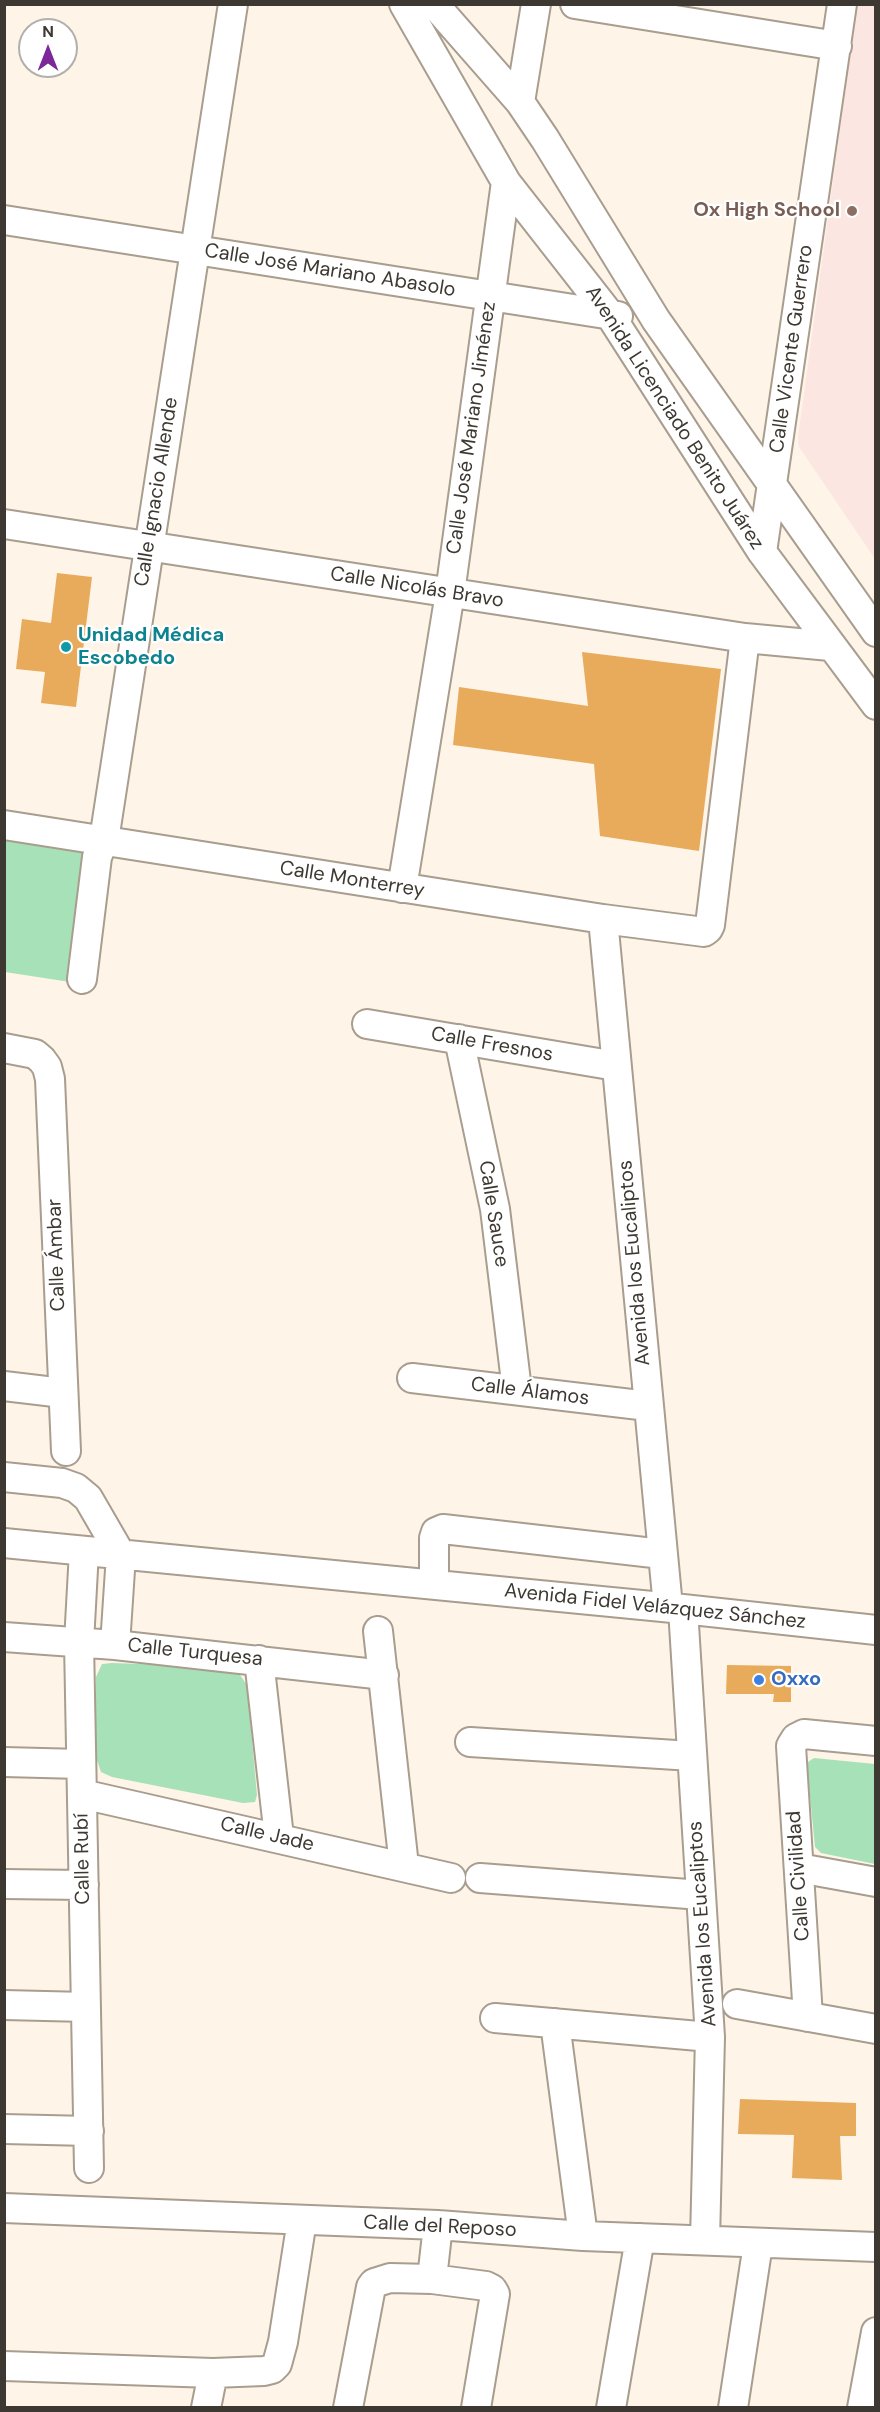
<!DOCTYPE html>
<html>
<head>
<meta charset="utf-8">
<style>
  body { margin:0 }
  #map { position:relative; width:880px; height:2412px; overflow:hidden; background:#fef4e8; font-family:"DM Sans",sans-serif }
  canvas { display:block }
  .frame { position:absolute; inset:0; border:6px solid #3d3932; pointer-events:none }
  .north { position:absolute; left:18px; top:18px; width:60px; height:60px; box-sizing:border-box; background:#fff; border:2px solid #b1b0ad; border-radius:50%; rotate:0deg; font-size:16px; font-weight:700; line-height:24px; text-align:center; color:#3d3932 }
  .north::after { content:''; display:block; margin:auto; width:21px; height:27px; background:#7c2898; clip-path:polygon(50% 0,100% 100%,50% 72%,0 100%) }
</style>
</head>
<body>
<div id="map">
<canvas width="880" height="2412"></canvas>
<div class="frame"></div>
<div class="north">N</div>
</div>
<script>
const ctx = document.querySelector('canvas').getContext('2d');
ctx.lineJoin = 'round';
function fill(path, color) {
  ctx.fillStyle = color;
  ctx.fill(path, 'evenodd');
}
function toPath(rows) {
  const path = new Path2D();
  for (const r of rows) {
    path.moveTo(r[0], r[1]);
    for (let i = 2; i < r.length; i += 2) path.lineTo(r[i], r[i + 1]);
  }
  return path;
}
function trace(path, color, width, dash) {
  ctx.strokeStyle = color;
  ctx.lineWidth = width;
  ctx.lineCap = dash ? 'butt' : 'round';
  ctx.setLineDash(dash || []);
  ctx.stroke(path);
}
function label(font, color, halo, rows, align = 'center') {
  ctx.font = font + ' "DM Sans",sans-serif';
  ctx.lineWidth = 4.5;
  ctx.setLineDash([]);
  ctx.textBaseline = 'middle';
  ctx.strokeStyle = halo;
  ctx.fillStyle = color;
  for (const [text, x, y, turn = 0] of rows) {
    ctx.save();
    ctx.translate(x, y);
    ctx.rotate((+turn || 0) * Math.PI / 180);
    ctx.textAlign = isNaN(turn) ? turn : align;
    if (halo) ctx.strokeText(text, 0, 0);
    ctx.fillText(text, 0, 0);
    ctx.restore();
  }
}
fill(toPath([
  [857,5,876,5,875,559,799,447,798,437]
]), '#fce6e2');
fill(toPath([
  [4,837,80,847,88,861,70,982,5,972],
  [112,1663,222,1667,240,1675,247,1685,257,1795,255,1802,243,1803,112,1777,101,1772,96,1757,96,1677,102,1664],
  [814,1758,875,1764,875,1864,821,1853,815,1847,807,1765,808,1762]
]), '#a7e1b7');
fill(toPath([
  [57,573,92,577,76,707,41,703,45,672,16,669,22,619,51,623],
  [582,652,721,669,699,851,600,836,594,764,453,745,459,687,588,706],
  [727,1665,791,1666,791,1702,773,1702,774,1694,726,1694],
  [740,2099,856,2103,856,2136,840,2136,842,2180,792,2178,794,2135,738,2134]
]), '#e8ab5b');
const minor = toPath([
  [404,4,506,182,610,315,762,552,876,705],
  [434,4,520,102,545,139,656,320,876,632],
  [575,4,837,46],
  [520,102,536,4],
  [4,220,618,316],
  [4,524,745,638,830,646],
  [762,552,842,4],
  [4,825,603,919,704,932,708,929,710,925,745,638],
  [402,888,450,593,506,182],
  [603,919,668,1607],
  [82,979,97,857,104,840,233,4],
  [367,1024,616,1066],
  [459,1039,495,1209,517,1390],
  [4,1048,35,1054,42,1060,47,1067,50,1079,66,1451],
  [412,1378,648,1406],
  [4,1386,63,1393],
  [4,1477,62,1483,76,1488,88,1498,121,1555],
  [4,1543,683,1609,876,1630],
  [84,1551,79,1642,89,2168],
  [434,1584,434,1538,436,1532,443,1529,662,1554],
  [683,1609,710,2037,705,2240],
  [378,1631,404,1866],
  [4,1637,115,1645,384,1675],
  [115,1645,121,1555],
  [259,1660,279,1837],
  [470,1742,692,1756],
  [4,1762,81,1764],
  [82,1794,451,1878],
  [799,1868,876,1882],
  [480,1878,701,1895],
  [4,1884,84,1885],
  [737,2004,876,2029],
  [4,2005,86,2007],
  [808,2017,791,1746,796,1738,804,1734,876,1741],
  [495,2018,710,2037],
  [555,2023,583,2236],
  [4,2129,89,2131],
  [4,2208,438,2225,583,2236,876,2247],
  [432,2279,438,2225],
  [4,2366,213,2373,264,2371,272,2369,277,2364,283,2342,302,2220],
  [206,2408,213,2373],
  [348,2408,371,2287,374,2283,390,2278,432,2279,486,2286,492,2289,495,2294,476,2408],
  [611,2408,640,2238],
  [733,2408,758,2244],
  [862,2408,876,2332]
]);
trace(minor, '#a89d8e', 32);
trace(minor, '#fff', 28);
for (const [x, y, r, color] of [
  [852,211,6,"#8d6e63"],
  [66,647,6,"#0f9aa8"],
  [759,1680,6,"#3f7fe0"]
]) {
  const dot = new Path2D();
  dot.arc(x, y, r, 0, 2 * Math.PI);
  ctx.fillStyle = color;
  ctx.fill(dot);
  trace(dot, '#fff', 2);
}
label('bold 20px', '#785e54', '#fff', [
  ["Ox High School",840,211]
], 'right');
label('20px', '#3d3932', '#fff', [
  ["Calle José Mariano Abasolo",330,271,9],
  ["Calle Vicente Guerrero",792,349,-82],
  ["Avenida Licenciado Benito Juárez",674,418,57],
  ["Calle José Mariano Jiménez",472,428,-82],
  ["Calle Ignacio Allende",157,492,-81],
  ["Calle Nicolás Bravo",417,588,9],
  ["Calle Monterrey",352,880,9],
  ["Calle Fresnos",492,1045,10],
  ["Calle Sauce",493,1214,81],
  ["Calle Ámbar",57,1255,-92],
  ["Avenida los Eucaliptos",635,1263,-95],
  ["Calle Álamos",530,1392,7],
  ["Avenida Fidel Velázquez Sánchez",655,1607,6],
  ["Calle Turquesa",195,1653,6],
  ["Calle Jade",267,1835,13],
  ["Calle Rubí",83,1859,-91],
  ["Calle Civilidad",799,1876,-94],
  ["Avenida los Eucaliptos",703,1924,-94],
  ["Calle del Reposo",440,2227,3]
]);
label('bold 20px', '#0d838f', '#fff', [
  ["Unidad Médica",78,636],
  ["Escobedo",78,659]
], 'left');
label('bold 20px', '#366cbe', '#fff', [
  ["Oxxo",771,1680]
], 'left');
</script>
</body>
</html>
